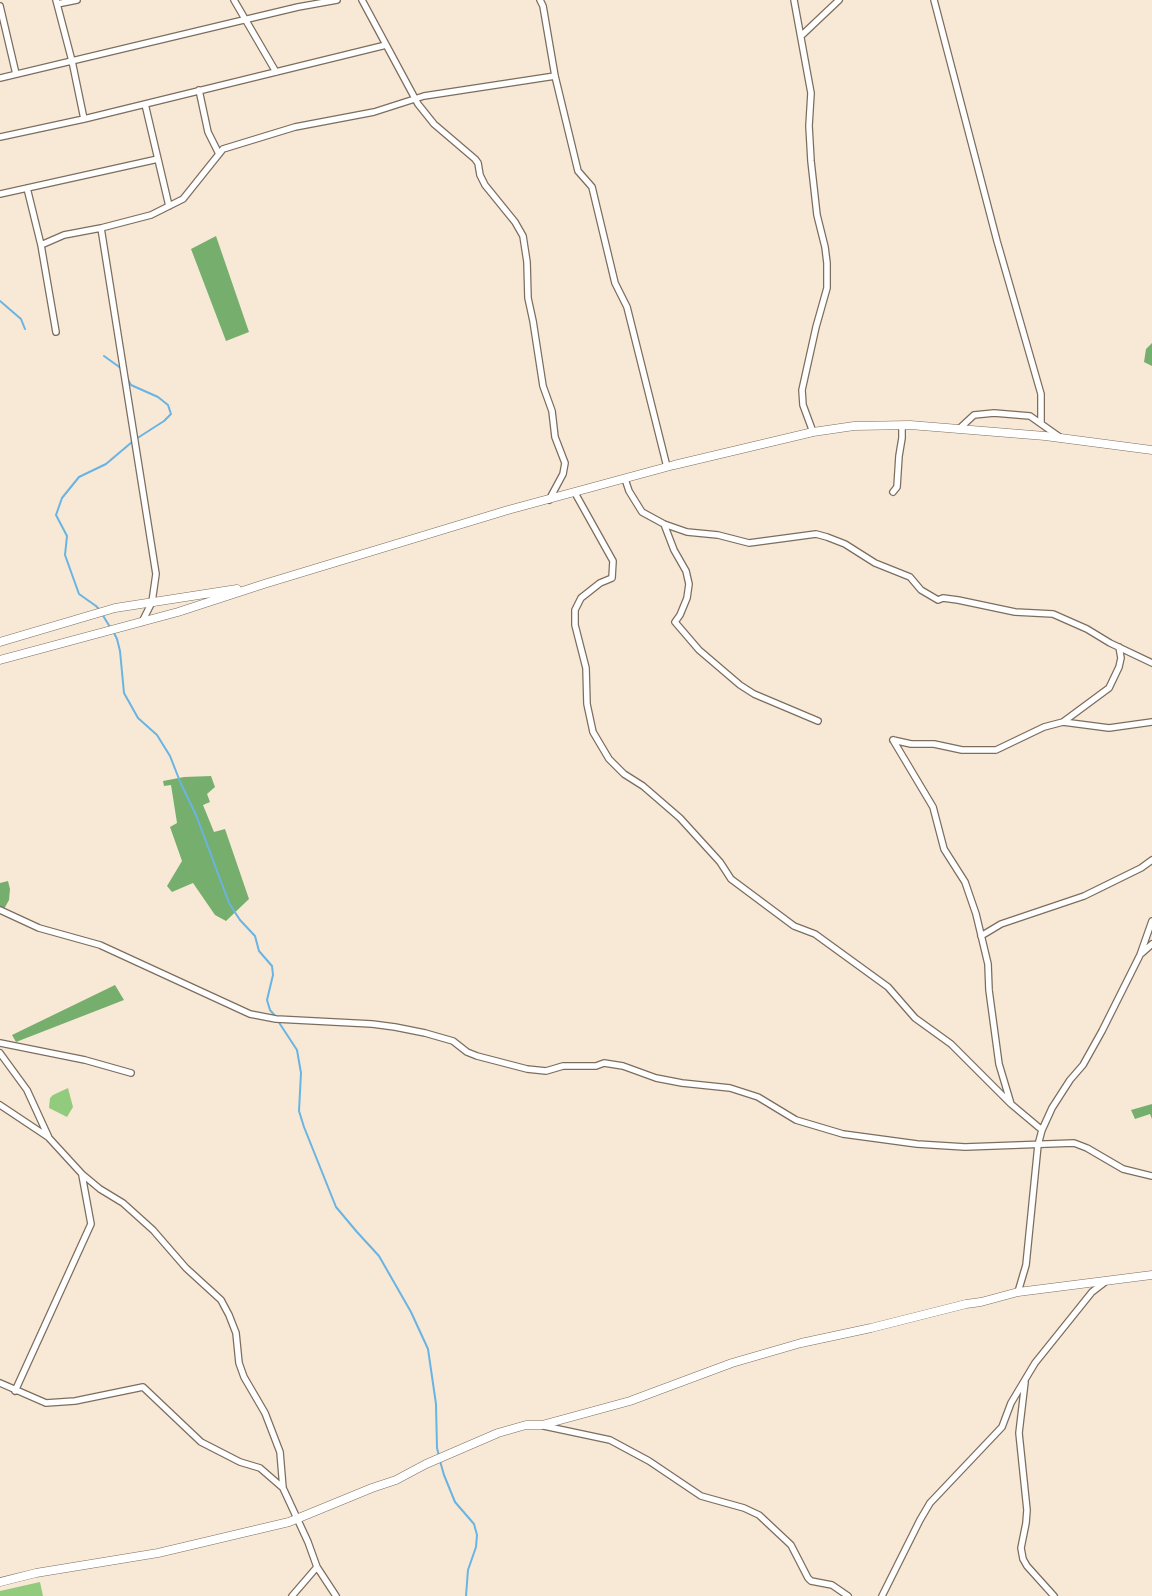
<!DOCTYPE html>
<html>
<head>
<meta charset="utf-8">
<style>
  body { margin:0 }
  canvas { display:block; background:#f7e9d6 }
</style>
</head>
<body>
<canvas width="1152" height="1596"></canvas>
<script>
const ctx = document.querySelector('canvas').getContext('2d');
ctx.lineJoin = 'round';
function fill(path, color) {
  ctx.fillStyle = color;
  ctx.fill(path, 'evenodd');
}
function toPath(rows) {
  const path = new Path2D();
  for (const r of rows) {
    path.moveTo(r[0], r[1]);
    for (let i = 2; i < r.length; i += 2) path.lineTo(r[i], r[i + 1]);
  }
  return path;
}
function trace(path, color, width, dash) {
  ctx.strokeStyle = color;
  ctx.lineWidth = width;
  ctx.lineCap = dash ? 'butt' : 'round';
  ctx.setLineDash(dash || []);
  ctx.stroke(path);
}
fill(toPath([
  [68,1088,73,1107,67,1117,49,1108,50,1098,53,1095],
  [40,1582,43,1596,0,1596,0,1591]
]), '#93cb7e');
fill(toPath([
  [216,236,249,332,226,341,191,249],
  [1152,343,1152,366,1144,362,1146,349],
  [211,776,215,787,207,794,210,802,203,805,214,832,225,829,249,899,226,921,215,915,193,883,172,892,167,886,182,861,170,827,177,823,171,785,164,786,163,781,184,777],
  [8,881,10,889,9,900,3,911,0,910,0,883],
  [115,985,124,1000,16,1042,12,1035],
  [1152,1104,1152,1119,1150,1114,1135,1119,1131,1110]
]), '#76af6d');
trace(toPath([
  [0,301,21,319,25,329],
  [104,356,122,369],
  [127,378,131,385,158,397,168,405,171,414,164,421,136,439],
  [100,610,96,606,79,594,65,555,67,536,56,515,62,498,79,477,106,464,132,442],
  [102,614,110,627],
  [113,631,117,639,120,651,124,693,138,718,157,735,170,756,181,784,196,815,229,903,240,920,255,936,259,951,272,966,273,975,267,1000,270,1010,276,1017],
  [278,1021,297,1050,301,1073,299,1111,304,1127,336,1207,357,1232,379,1256,411,1312,428,1349,436,1404,437,1448,439,1456],
  [440,1461,444,1475,455,1502,474,1524,477,1535,476,1547,468,1570,466,1596]
]), '#69b4e2', 2);
const street = toPath([
  [56,0,72,61,84,119],
  [234,0,276,72],
  [362,0,418,104,434,124,475,159,478,163,480,175,485,185,515,222,523,236,527,262,528,298,533,321,543,386,552,411,555,437,565,463,563,474,549,500],
  [540,0,543,6,555,76,578,171,592,187,615,283,627,307,667,467],
  [794,0,811,93,809,126,811,161,817,215,825,247,827,263,827,288,816,327,802,390,803,405,813,432],
  [934,0,997,241,1041,394,1041,423],
  [57,4,77,0],
  [0,6,16,74],
  [801,36,839,0],
  [0,78,298,7,337,0],
  [199,90,208,132,219,154],
  [145,104,169,206],
  [0,137,84,119,386,45],
  [27,188,41,245,56,332],
  [0,194,158,159],
  [101,228,156,574,152,602,142,622],
  [41,245,64,235,101,228,151,215,183,199,223,149,295,127,374,112,424,96,555,76],
  [960,428,974,415,994,413,1030,416,1061,438],
  [625,479,629,491,642,512,664,524,687,532,718,535,749,543,816,534,827,537,845,544,875,563,910,577,921,590,938,600,943,598,958,600,1015,612,1053,614,1087,629,1110,643,1152,663],
  [893,492,897,487,899,456,902,438,902,425],
  [575,493,613,561,612,578,600,583,581,598,575,610,575,625,586,668,587,704,593,732,609,759,624,774,643,786,680,818,720,862,731,879,794,926,815,934,888,987,915,1018,951,1044,1011,1104],
  [664,524,674,550,686,571,689,584,687,598,680,615,675,622,699,650,740,685,754,694,818,721],
  [1063,722,1109,688,1119,667,1121,658,1119,647],
  [893,740,933,807,944,849,965,882,976,914,988,964,989,990,999,1064,1011,1104,1042,1130],
  [893,740,911,744,934,744,962,750,996,750,1044,727,1063,722,1109,728,1152,722],
  [0,910,39,928,100,945,250,1014,276,1019,372,1024,395,1027,425,1033,453,1041,467,1052,477,1056,527,1069,546,1071,563,1066,596,1066,604,1063,623,1066,656,1078,682,1083,730,1088,758,1097,796,1120,843,1134,917,1144,965,1147,1074,1143,1087,1148,1123,1169,1152,1176],
  [981,936,1001,924,1084,896,1141,868,1152,860],
  [1142,953,1152,944],
  [0,1043,85,1060,131,1073],
  [0,1053,27,1090,49,1138,82,1174,100,1189,123,1203,153,1230,186,1268,221,1300,229,1315,236,1333,239,1363,244,1377,265,1413,280,1452,283,1488,308,1542,317,1567,336,1596],
  [0,1105,48,1137],
  [1018,1292,1026,1265,1038,1145,1042,1130,1052,1108,1070,1080,1083,1065,1102,1031,1140,955,1152,921],
  [1025,1382,1019,1433,1027,1510,1026,1523,1021,1548,1023,1559,1027,1566,1054,1596],
  [0,1383,46,1403,75,1401,143,1387,201,1442,240,1462,260,1468,283,1488],
  [15,1391,91,1224,82,1175],
  [544,1426,610,1440,649,1461,701,1496,744,1508,759,1515,791,1545,808,1578,811,1581,832,1585,848,1596],
  [292,1596,317,1567],
  [882,1596,920,1520,930,1503,1002,1427,1011,1403,1035,1363,1092,1292,1105,1282]
]);
const secondary = toPath([
  [0,642,115,608,237,589],
  [0,660,178,612,264,584,508,510,674,465,813,432,854,426,910,425,1045,436,1152,450],
  [0,1582,36,1573,158,1553,289,1522,372,1488,396,1480,426,1464,498,1433,526,1425,542,1425,630,1401,732,1363,801,1343,871,1328,966,1304,981,1302,1018,1292,1152,1275]
]);
trace(street, '#7d6d5e', 8);
trace(secondary, '#7d6d5e', 9);
trace(street, '#fff', 5.5);
trace(secondary, '#fff', 8);
</script>
</body>
</html>
